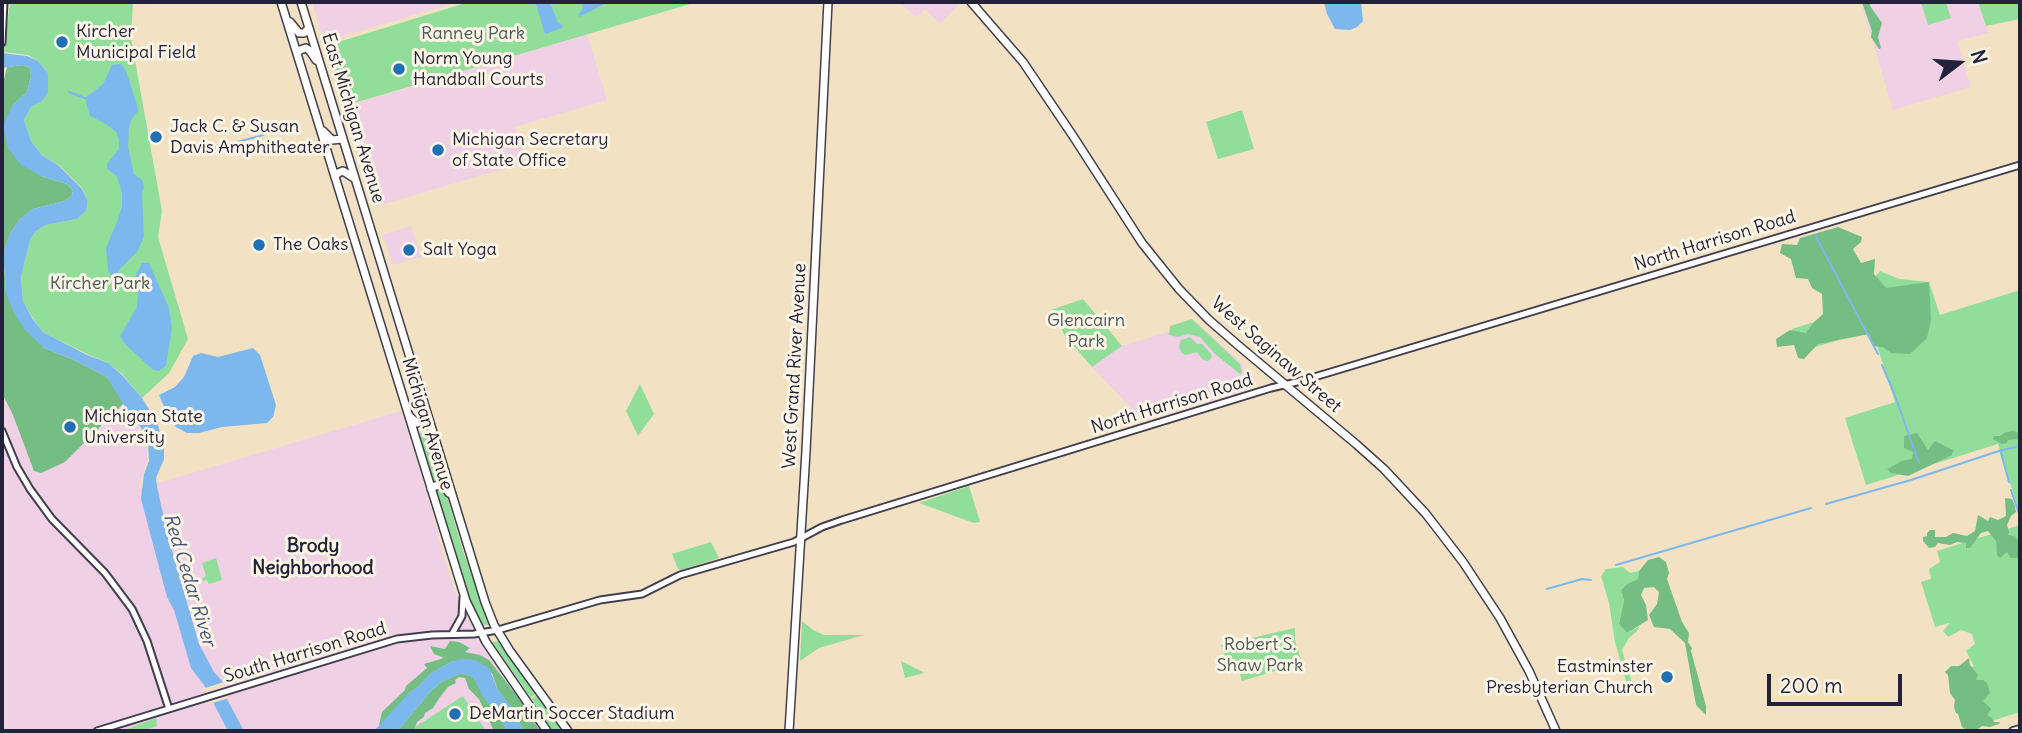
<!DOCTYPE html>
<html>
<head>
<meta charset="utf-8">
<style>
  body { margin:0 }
  #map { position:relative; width:2022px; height:733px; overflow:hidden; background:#f3e1c3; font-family:Delius,sans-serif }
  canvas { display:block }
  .frame { position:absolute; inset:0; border:4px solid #22223b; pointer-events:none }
  .north { position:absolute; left:1924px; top:28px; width:70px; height:70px; -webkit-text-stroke:5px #fcf5e5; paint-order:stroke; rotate:73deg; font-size:19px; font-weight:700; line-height:28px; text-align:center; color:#22223b }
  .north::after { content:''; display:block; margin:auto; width:24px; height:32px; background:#22223b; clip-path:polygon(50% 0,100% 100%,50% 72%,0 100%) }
  .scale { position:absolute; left:1767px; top:674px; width:135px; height:32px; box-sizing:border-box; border:4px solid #22223b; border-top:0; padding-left:9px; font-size:21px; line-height:24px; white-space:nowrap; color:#22223b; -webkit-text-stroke:5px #fcf5e5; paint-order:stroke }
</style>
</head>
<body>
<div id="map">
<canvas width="2022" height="733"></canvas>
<div class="frame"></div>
<div class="north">N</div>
<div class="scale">200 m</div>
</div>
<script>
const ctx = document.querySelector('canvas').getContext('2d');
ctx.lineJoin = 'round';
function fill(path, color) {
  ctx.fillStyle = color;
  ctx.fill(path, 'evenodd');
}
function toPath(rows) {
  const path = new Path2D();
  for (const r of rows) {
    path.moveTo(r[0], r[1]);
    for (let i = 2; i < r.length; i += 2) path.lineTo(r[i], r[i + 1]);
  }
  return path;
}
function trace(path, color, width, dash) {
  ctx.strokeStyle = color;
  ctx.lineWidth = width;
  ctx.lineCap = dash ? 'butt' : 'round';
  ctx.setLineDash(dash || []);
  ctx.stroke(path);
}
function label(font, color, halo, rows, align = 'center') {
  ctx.font = font + ' Delius,sans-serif';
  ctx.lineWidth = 6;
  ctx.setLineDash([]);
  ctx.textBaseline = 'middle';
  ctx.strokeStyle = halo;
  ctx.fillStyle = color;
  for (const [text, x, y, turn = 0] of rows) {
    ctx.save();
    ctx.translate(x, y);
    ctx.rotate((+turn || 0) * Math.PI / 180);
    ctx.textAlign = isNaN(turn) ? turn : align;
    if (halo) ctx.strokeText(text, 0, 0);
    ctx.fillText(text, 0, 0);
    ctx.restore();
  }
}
fill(toPath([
  [312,2,458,2,324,42],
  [899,2,955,2,958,5,940,24,925,9,916,17],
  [1861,2,1978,2,1988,33,1957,41,1971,87,1893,110],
  [587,34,607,100,515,127,526,162,374,207,344,107],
  [2,128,32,208,13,313,112,385,131,419,143,432,147,444,147,461,138,489,401,411,433,513,442,551,459,603,495,664,524,701,543,731,2,731],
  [411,226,421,257,393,265,383,235],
  [1197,323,1243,364,1248,390,1144,421,1092,367,1122,346]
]), '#f0d0e5');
fill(toPath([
  [10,2,133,2,131,38,162,211,158,237,188,339,169,373,142,398,122,374,108,363,87,354,43,332,32,317,23,301,21,277,30,240,36,231,46,225,77,219,86,211,88,201,82,188,59,165,42,155,31,141,24,120,31,107,42,101,48,93,48,73,38,61,28,55,4,52],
  [469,2,697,2,344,106,325,49,332,44],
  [1921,2,1947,2,1946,3,1951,18,1928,25],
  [1978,2,2020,2,2020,19,1986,26],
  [1242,110,1254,149,1218,159,1206,122],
  [1880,271,1899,279,1929,282,1940,315,2020,290,2020,515,1998,444,1866,485,1845,418,1895,402,1872,330,1799,352,1792,329,1858,308,1856,300],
  [1083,299,1122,346,1092,367,1065,336,1051,310],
  [1192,319,1240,364,1242,373,1240,374,1215,354,1200,337,1188,334,1178,337,1169,335,1170,326],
  [1190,337,1197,344,1202,344,1211,354,1212,357,1208,361,1203,360,1197,352,1185,355,1181,352,1179,346,1181,340],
  [640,384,654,414,638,436,626,411],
  [428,429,444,482,432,483,417,434,423,433],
  [969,486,980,522,974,523,919,503],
  [437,489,441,489,446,493,464,554,491,625,479,625,472,608,435,490],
  [2020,525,2020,712,1967,729,1950,673,1974,666,1966,651,1975,644,1972,634,1961,630,1948,637,1943,631,1949,624,1949,623,1935,627,1921,582,1931,579,1929,569,1940,562,1937,551],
  [711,542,719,558,681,570,678,569,672,554],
  [216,558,222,580,209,584,207,580,203,581,202,578,206,576,202,563],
  [1623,567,1630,573,1639,571,1638,579,1627,584,1621,590,1624,601,1619,624,1627,633,1640,626,1637,631,1629,638,1622,650,1633,686,1632,693,1629,692,1615,642,1609,603,1601,576,1606,569],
  [802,621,813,630,824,635,864,635,819,648,800,661],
  [1295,628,1295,640,1302,663,1242,681,1236,661,1232,662,1225,656,1221,645],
  [499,641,536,693,531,698,492,642],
  [901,661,923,672,924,673,905,678],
  [537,694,565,731,553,731,532,699],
  [463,696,486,731,409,731],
  [156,718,157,726,143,731,122,731]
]), '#91de9b');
fill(toPath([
  [1862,2,1870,2,1870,6,1882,23,1878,37,1881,48,1879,49,1871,37,1872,31],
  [23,65,30,68,31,76,27,92,12,106,41,176,67,184,73,190,72,195,65,201,33,209,20,219,11,232,3,253,6,293,44,348,74,360,107,377,124,403,65,462,41,473,34,471,13,415,2,393,2,88,7,67],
  [1838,227,1862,237,1861,242,1853,249,1861,263,1875,259,1874,274,1886,288,1929,282,1931,320,1927,338,1910,354,1891,353,1883,347,1873,346,1869,334,1818,344,1804,359,1798,358,1794,345,1777,347,1776,339,1790,330,1806,333,1813,323,1823,314,1822,294,1812,288,1808,279,1796,278,1791,259,1780,253,1782,244,1797,245,1800,238],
  [2014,431,2020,434,2018,439,2008,440,2007,443,2002,444,1993,439,1994,436,2000,436,2006,432],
  [1917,433,1928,450,1935,441,1953,450,1952,455,1908,476,1891,473,1887,469,1902,461,1912,459,1913,452,1904,448,1904,436],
  [2005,498,2012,499,2015,506,2016,512,2011,516,2007,525,2009,532,2008,535,2015,536,2019,541,2020,558,2011,558,2007,552,2000,558,1997,555,1996,541,1988,531,1981,533,1970,548,1966,548,1966,543,1957,542,1950,545,1938,543,1935,547,1929,548,1923,541,1923,537,1927,536,1927,533,1930,530,1935,530,1935,537,1946,537,1953,533,1967,536,1975,531,1978,515,1988,521,1990,517,1998,520,2006,516],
  [1659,557,1666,562,1669,573,1667,579,1682,622,1689,633,1688,642,1692,648,1691,651,1706,706,1706,715,1696,705,1685,643,1670,629,1654,627,1649,615,1657,604,1659,592,1654,587,1644,588,1641,595,1646,605,1648,620,1627,633,1619,624,1624,601,1621,590,1627,584,1638,579,1639,571,1648,560],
  [450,641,459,642,470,648,465,652,480,655,489,660,521,701,540,731,524,731,513,710,498,690,492,673,453,661,431,673,419,686,410,692,381,725,379,725,382,712,405,690,406,686,427,668,424,664,444,658,434,654,430,646,445,649],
  [1969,658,1970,665,1978,675,1976,680,1983,680,1987,683,1990,693,1983,701,1991,709,1987,715,1992,718,1994,722,2000,722,1999,724,1990,727,1982,726,1975,731,1968,731,1962,727,1958,714,1956,713,1954,707,1955,700,1950,693,1948,675,1945,672,1951,666,1959,666],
  [461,673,473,677,486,700,498,712,507,731,494,731,479,699,469,689,465,678,459,677,455,680,456,683,448,687,440,697,433,708,425,713,424,717,417,722,414,730,398,731,430,692,441,682]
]), '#74bd83');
fill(toPath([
  [535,2,550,2,558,23,563,25,562,28,545,34],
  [583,2,608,2,579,17,578,15,582,10],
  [1324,2,1361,2,1363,21,1357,27,1350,30,1335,29,1327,14],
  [2,53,27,56,38,61,48,73,48,93,42,101,31,107,24,120,31,141,42,155,58,165,82,189,88,201,86,211,77,219,46,225,36,231,30,240,21,277,23,301,32,318,43,332,87,355,108,363,122,375,142,398,157,422,164,446,164,459,156,478,157,487,169,540,199,644,214,672,222,681,228,701,244,731,228,731,204,685,191,668,174,610,167,597,141,499,144,474,149,461,148,443,144,431,132,418,107,377,74,360,44,348,25,330,14,313,6,293,3,253,11,232,20,219,33,209,65,201,72,195,73,190,67,184,41,176,21,165,8,148,3,126,12,106,27,92,31,76,30,68,23,65,2,68],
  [121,64,126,71,137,105,138,111,131,120,129,127,128,147,134,174,142,180,144,187,142,194,144,237,137,252,120,269,117,276,113,277,108,271,106,248,117,222,122,206,122,193,117,176,107,169,107,164,119,149,119,140,116,132,106,124,90,116,85,98,103,84,112,65],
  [142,263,149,263,169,308,172,328,166,366,159,371,153,370,124,343,120,336,137,307,138,293,133,281],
  [253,348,260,355,276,405,273,417,267,423,222,427,199,433,187,433,176,427,168,416,159,395,175,387,184,377,193,356,201,353,218,357],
  [463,659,475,660,489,668,498,690,513,710,524,731,507,731,498,712,484,698,473,677,461,673,441,682,430,692,398,731,374,731,410,692,419,686,431,673,453,661]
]), '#7cb8ee');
fill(toPath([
  [224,682,229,698,209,704,202,689]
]), '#f3e1c3');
trace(toPath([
  [69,92,85,98],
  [191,154,260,136,292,124],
  [1815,235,1878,354],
  [1882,365,1894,393,1919,463],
  [2009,482,2001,453,2002,450,2020,446],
  [2011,490,2020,517],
  [1826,504,1911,480,2002,450],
  [1616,565,1811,508],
  [1547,589,1582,579,1591,580]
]), '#7cb8ee', 2);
const tertiary = toPath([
  [2,43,4,2],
  [2,431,17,467,30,489,52,519,105,573,132,609,147,641,169,709],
  [452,634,462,616,463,597],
  [97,731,397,639,432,635,474,634,498,630,600,600,642,594,680,575,794,542,822,527,842,520,1271,388,1301,381,2020,165]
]);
const secondary = toPath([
  [2013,731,2020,729]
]);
const primary = toPath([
  [281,2,466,601,486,642,547,731],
  [301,2,485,602,494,625,510,651,568,731],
  [971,2,1023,62,1073,136,1142,243,1179,289,1209,320,1239,346,1356,444,1384,469,1426,514,1463,562,1500,618,1529,671,1556,731],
  [290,22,299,33,304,33,309,28],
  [297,53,300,50,306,48,310,51,316,60],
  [323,131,332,140,342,139],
  [335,177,338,173,343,171,354,178],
  [409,416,417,423,427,418],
  [431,489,435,486,441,485,445,487,449,493],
  [789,731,806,451,828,2]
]);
trace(tertiary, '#413f4f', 9);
trace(secondary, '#413f4f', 10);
trace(primary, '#413f4f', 10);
trace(tertiary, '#fff', 5);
trace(secondary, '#fff', 6);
trace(primary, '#fff', 7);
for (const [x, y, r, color] of [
  [62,42,7,"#1f6fb2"],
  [399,69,7,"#1f6fb2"],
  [156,137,7,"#1f6fb2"],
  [438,150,7,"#1f6fb2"],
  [259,245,7,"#1f6fb2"],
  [409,250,7,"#1f6fb2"],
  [70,427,7,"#1f6fb2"],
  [1667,677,7,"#1f6fb2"],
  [455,714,7,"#1f6fb2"]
]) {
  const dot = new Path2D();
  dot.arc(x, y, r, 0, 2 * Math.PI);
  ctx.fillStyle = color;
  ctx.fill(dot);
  trace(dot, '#fcf5e5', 2.5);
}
label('18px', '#22223b', '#fcf5e5', [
  ["Kircher",76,32],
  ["Municipal Field",76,53],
  ["Norm Young",413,59],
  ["Handball Courts",413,80],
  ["Jack C. & Susan",170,127],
  ["Davis Amphitheater",170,148],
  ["Michigan Secretary",452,140],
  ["of State Office",452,161],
  ["The Oaks",273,245],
  ["Salt Yoga",423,250],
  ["Michigan State",84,417],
  ["University",84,438],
  ["Eastminster",1653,667,"right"],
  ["Presbyterian Church",1653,688,"right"],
  ["DeMartin Soccer Stadium",469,714]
], 'left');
label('18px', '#435a58', '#fcf5e5', [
  ["Ranney Park",473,34],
  ["Kircher Park",100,284],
  ["Glencairn",1086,321],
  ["Park",1086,342],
  ["Robert S.",1260,645],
  ["Shaw Park",1260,666]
]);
label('18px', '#22223b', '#fcf5e5', [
  ["East Michigan Avenue",353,118,73],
  ["North Harrison Road",1715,241,-17],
  ["West Saginaw Street",1276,355,41],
  ["West Grand River Avenue",795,366,-87],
  ["North Harrison Road",1172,404,-17],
  ["Michigan Avenue",427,424,73],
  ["South Harrison Road",305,653,-17]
]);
label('bold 19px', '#22223b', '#fcf5e5', [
  ["Brody",313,547],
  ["Neighborhood",313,569]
]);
label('italic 19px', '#42567a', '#fcf5e5', [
  ["Red Cedar River",189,580,73]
]);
</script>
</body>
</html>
